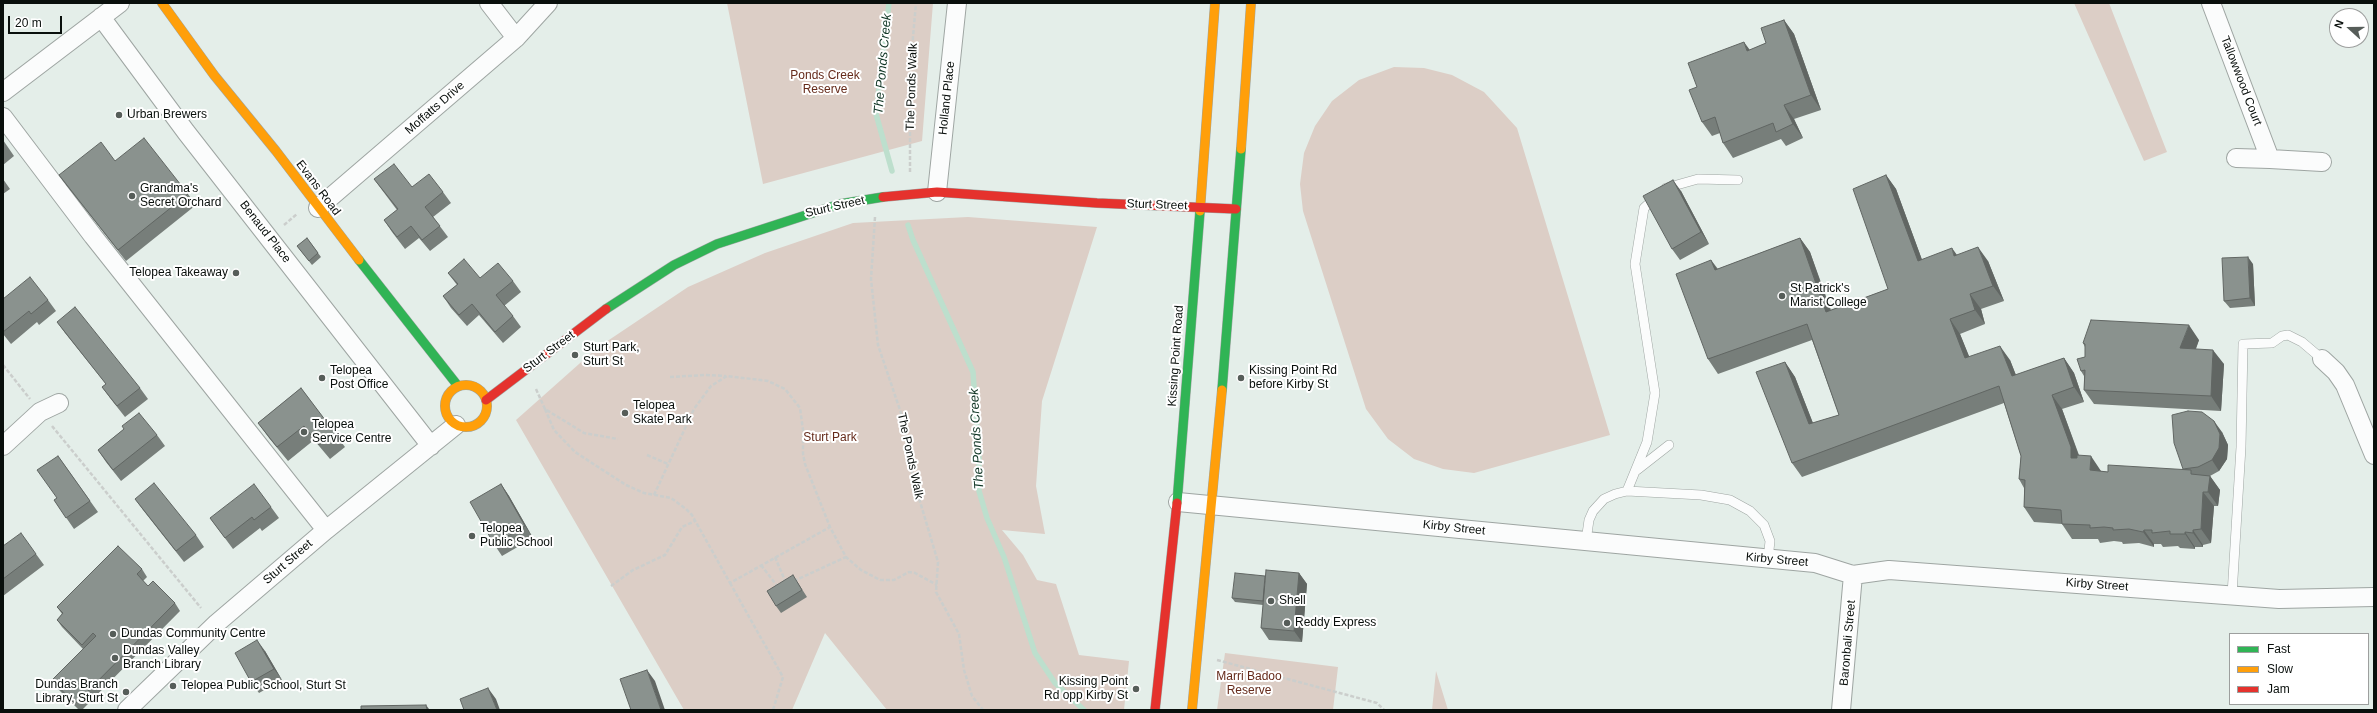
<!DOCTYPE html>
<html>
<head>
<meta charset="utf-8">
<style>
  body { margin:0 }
  #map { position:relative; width:2377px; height:713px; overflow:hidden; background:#e4eee9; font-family:Arial,sans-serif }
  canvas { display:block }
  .frame { position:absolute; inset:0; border:4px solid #090f0c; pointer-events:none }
  .legend { position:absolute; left:2229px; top:633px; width:140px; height:72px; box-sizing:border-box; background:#fff; border:1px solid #9d9f9e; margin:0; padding:5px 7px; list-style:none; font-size:12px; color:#090f0c }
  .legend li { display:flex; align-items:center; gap:8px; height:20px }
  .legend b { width:20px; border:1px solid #9d9f9e }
  .north { position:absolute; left:2329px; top:8px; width:40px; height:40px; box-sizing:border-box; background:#fff; border:1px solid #9d9f9e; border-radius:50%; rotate:291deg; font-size:11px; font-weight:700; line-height:16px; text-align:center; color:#090f0c }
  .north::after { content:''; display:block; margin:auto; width:14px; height:18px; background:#565d59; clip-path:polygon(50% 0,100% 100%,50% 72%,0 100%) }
  .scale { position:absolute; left:8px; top:16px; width:54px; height:18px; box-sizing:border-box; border:2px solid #090f0c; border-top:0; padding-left:5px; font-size:12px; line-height:14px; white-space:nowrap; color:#090f0c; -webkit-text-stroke:3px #fff; paint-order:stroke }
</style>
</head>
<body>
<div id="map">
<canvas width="2377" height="713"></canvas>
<div class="frame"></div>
<ul class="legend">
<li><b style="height:5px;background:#30b455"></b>Fast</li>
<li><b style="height:5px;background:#ff9f0a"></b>Slow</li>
<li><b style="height:5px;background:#e5322d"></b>Jam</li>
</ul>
<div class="north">N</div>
<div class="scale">20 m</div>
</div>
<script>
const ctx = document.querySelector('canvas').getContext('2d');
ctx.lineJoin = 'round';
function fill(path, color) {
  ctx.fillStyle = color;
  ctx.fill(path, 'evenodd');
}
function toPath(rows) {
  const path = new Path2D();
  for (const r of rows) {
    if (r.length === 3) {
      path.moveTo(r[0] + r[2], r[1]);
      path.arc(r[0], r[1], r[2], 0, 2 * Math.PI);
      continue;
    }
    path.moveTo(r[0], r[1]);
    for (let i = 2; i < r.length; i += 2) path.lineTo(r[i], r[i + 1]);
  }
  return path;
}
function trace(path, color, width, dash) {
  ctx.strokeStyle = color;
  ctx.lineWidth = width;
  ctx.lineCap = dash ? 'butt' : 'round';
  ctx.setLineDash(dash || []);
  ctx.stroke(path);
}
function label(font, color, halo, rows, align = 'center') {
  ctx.font = font + ' Arial,sans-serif';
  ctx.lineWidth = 4;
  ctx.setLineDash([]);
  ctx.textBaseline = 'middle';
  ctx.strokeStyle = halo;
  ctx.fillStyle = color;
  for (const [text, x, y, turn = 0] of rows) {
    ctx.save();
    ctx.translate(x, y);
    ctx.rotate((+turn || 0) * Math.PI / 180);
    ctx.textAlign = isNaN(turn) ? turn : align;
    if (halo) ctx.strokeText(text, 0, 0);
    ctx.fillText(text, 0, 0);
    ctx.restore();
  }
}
fill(toPath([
  [727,3,933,3,922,141,763,184],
  [2074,3,2109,3,2167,152,2144,161],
  [1394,67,1424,68,1452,75,1484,92,1517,128,1610,435,1474,473,1443,469,1414,459,1388,439,1366,409,1303,211,1300,184,1304,153,1315,126,1332,101,1359,80],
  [968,217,1097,227,1042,401,1036,486,1045,534,1002,530,1023,555,1037,580,1056,584,1079,655,1129,661,1124,710,887,710,825,633,792,710,684,710,516,420,597,348,688,287,765,253,853,223],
  [1225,653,1338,667,1333,710,1217,710],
  [1436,671,1448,710,1432,710]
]), '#dccec6');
trace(toPath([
  [889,3,876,114,892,171],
  [908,225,913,240,973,372,979,458,979,491,987,518,1004,557,1035,653,1055,683,1084,710]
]), '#bddfcd', 5.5);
const lane = toPath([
  [1666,188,1698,179,1738,180],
  [1637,470,1669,445],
  [1627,491,1647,442,1655,393,1635,264,1644,208,1656,197],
  [1586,541,1589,520,1593,511,1604,499,1615,494,1627,491,1701,495,1730,500,1750,511,1764,525,1770,541,1768,559],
  [2232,595,2241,447,2243,344,2272,343,2282,336,2288,335,2302,342,2322,359]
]);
const street = toPath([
  [489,3,516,38],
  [2211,3,2270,159,2236,158],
  [101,17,186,132,431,446],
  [3,92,120,3],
  [3,117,93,236,326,530],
  [2270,159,2322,162],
  [937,192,957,3],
  [318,208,516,38,548,3],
  [2322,359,2336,372,2345,385,2374,455],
  [3,446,40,412,59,403],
  [1178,502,1815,563,1853,575,1889,570,2279,599,2374,597],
  [127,710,217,623,326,530,456,425],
  [1841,710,1853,575]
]);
const fast = toPath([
  [359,260,458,386],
  [606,309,674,265,717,244,840,204,883,197],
  [1222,390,1241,149],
  [1177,503,1200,211]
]);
const slow = toPath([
  [162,3,214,75,276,151,359,260],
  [1241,149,1251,3],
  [1200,211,1215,3],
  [466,406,21],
  [1192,710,1222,390]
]);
const jam = toPath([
  [883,197,937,192,1097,203,1236,209],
  [486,400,606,309],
  [1155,710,1177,503]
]);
trace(lane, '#9ea5a2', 10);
trace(street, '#9ea5a2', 20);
trace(fast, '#9ea5a2', 10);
trace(slow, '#9ea5a2', 10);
trace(jam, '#9ea5a2', 10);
trace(toPath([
  [910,172,910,71,916,3],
  [875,217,871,279,878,345,902,416,913,478,938,562,936,592,959,634,964,670,972,696,983,710],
  [284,225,297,214],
  [3,365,30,399],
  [670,377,705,375,726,376],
  [536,389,545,409,584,433,618,439],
  [545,409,554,430,575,452,626,485,644,493,671,498,686,509,692,515,730,583,830,527],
  [52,426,201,608],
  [647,455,668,464],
  [654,495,694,409,711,386,727,376,768,381,785,389,800,408,803,430,803,454,805,464,830,527,846,557,861,570,880,580,894,580,909,572,915,573,937,585],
  [775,557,786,583],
  [761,565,778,587],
  [794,581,846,557],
  [730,583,783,677,773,710],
  [611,586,633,570,665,555,682,527,695,521],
  [1217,660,1377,703,1384,710]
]), '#cbcecc', 2.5, [4, 2]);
trace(lane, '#fbfcfc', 9);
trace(street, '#fbfcfc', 18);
trace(fast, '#30b455', 9);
trace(slow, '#ff9f0a', 9);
trace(jam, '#e5322d', 9);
fill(toPath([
  [1784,20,1794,34,1821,110,1794,119,1803,138,1786,146,1781,139,1733,158,1723,143,1720,133,1712,136,1702,122,1697,87,1750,50,1766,43],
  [3,140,14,156,3,165],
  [59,175,188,194,196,205,126,261,67,186],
  [1886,175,1896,189,1922,260,1957,255,1988,261,2004,301,1981,309,1985,324,1960,334,1969,357,2010,360,2016,375,2064,358,2074,373,2084,402,2062,409,2079,455,2101,471,2108,472,2183,470,2222,432,2228,445,2227,459,2219,471,2210,476,2220,490,2218,506,2214,506,2211,543,2203,545,2203,547,2195,547,2195,549,2180,548,2178,546,2163,547,2161,544,2154,544,2154,547,2139,543,2123,544,2122,542,2114,541,2100,543,2098,539,2072,539,2062,524,2034,522,2024,507,2024,488,2019,479,2021,456,2004,403,1802,477,1792,463,1785,362,1795,377,1813,423,1839,415,1812,340,1718,374,1708,359,1711,260,1718,269,1800,238,1810,252,1831,310,1888,289],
  [3,179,10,189,3,194],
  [374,179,412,187,443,192,451,203,433,217,448,237,430,251,419,238,405,249,392,232,384,220,397,210,382,190],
  [1681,191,1709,244,1680,260,1672,249],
  [307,238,321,257,312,265,297,246],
  [2253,264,2255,306,2230,308,2224,301],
  [448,273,480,278,513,281,521,292,504,306,513,316,521,327,503,343,479,315,467,326,451,308,443,296,457,285],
  [3,299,48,300,56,311,39,325,37,322,11,344,3,334],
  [57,322,140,388,148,399,125,417,110,398,102,387,106,384,65,333],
  [2199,340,2196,349,2224,364,2221,411,2094,404,2084,390,2084,376,2081,371,2085,357,2085,347,2083,343],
  [301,388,345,447,330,459,314,440,288,461,269,438,258,423],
  [124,429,157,435,165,446,121,481,106,462,98,450],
  [58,456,98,512,74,529,54,500,57,498],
  [501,484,509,496,533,538,502,556,494,544],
  [135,499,196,535,204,547,184,562,143,510],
  [271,507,279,518,262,531,260,528,233,549,210,518],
  [3,546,36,554,44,565,3,596],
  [142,569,147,577,143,581,148,586,175,603,180,611,82,710,79,710,57,688,52,680,83,649,62,627,57,620,62,614,57,607],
  [1299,573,1307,584,1302,642,1269,640,1261,628,1263,605,1235,602,1232,598],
  [798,583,807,597,781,613,776,606],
  [265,651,282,680,259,693,251,682]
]), '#777e7a');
fill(toPath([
  [1784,20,1794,34,1821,110,1811,95],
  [1744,42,1755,57,1747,51],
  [1784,105,1794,119,1803,138,1793,124],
  [1886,175,1896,189,1928,276,1918,261],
  [1673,180,1681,191,1709,244,1701,232],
  [1800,238,1810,252,1836,327,1826,312],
  [1978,247,1988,261,2004,301,1993,286],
  [1952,248,1962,262,1954,256],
  [2248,257,2253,264,2255,306,2250,298],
  [1711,260,1721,275,1715,270],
  [1970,294,1981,309,1985,324,1975,310],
  [1950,319,1960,334,1976,373,1965,358],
  [2189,325,2199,340,2190,363,2180,348],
  [2000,346,2010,360,2022,391,2012,376],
  [2213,350,2224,364,2221,411,2211,396],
  [2064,358,2074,373,2084,402,2074,387],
  [1785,362,1795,377,1819,439,1809,424],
  [2052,395,2062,409,2081,462,2071,458],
  [2214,421,2222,432,2228,445,2227,459,2219,471,2212,460],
  [2091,456,2101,471,2090,470],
  [2210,476,2220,490,2218,506,2208,492],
  [501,484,509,496,533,538,525,526],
  [2203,492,2214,506,2211,543,2201,529],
  [2144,530,2154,544,2154,547,2143,532],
  [2193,530,2203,545,2203,547,2193,533],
  [2185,532,2195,547,2195,549,2185,534],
  [1299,573,1307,584,1302,642,1294,631],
  [257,640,265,651,282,680,274,669],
  [647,670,655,681,665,710,661,710],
  [488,688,496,699,500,710,497,710],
  [426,705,429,709,429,710,427,710]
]), '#616663');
const building = toPath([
  [1784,20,1811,95,1784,105,1793,124,1776,132,1773,123,1723,143,1715,117,1702,122,1689,90,1697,87,1688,63,1744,42,1747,51,1766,43,1761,28,1784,20],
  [144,138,188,194,118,250,59,175,101,142,115,161,144,138],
  [394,164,412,187,429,174,443,192,425,207,440,226,422,240,411,226,397,237,384,220,398,209,374,179,394,164],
  [1886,175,1918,261,1952,248,1954,256,1978,247,1993,286,1970,294,1975,310,1950,319,1965,358,2000,346,2012,376,2064,358,2074,387,2052,395,2071,447,2071,458,2077,458,2077,455,2091,456,2090,470,2108,472,2108,465,2191,470,2191,474,2210,476,2208,492,2203,492,2201,529,2193,530,2193,533,2185,532,2185,534,2170,534,2170,531,2152,533,2152,530,2144,530,2143,532,2129,529,2113,530,2113,528,2104,527,2090,528,2090,525,2062,524,2061,510,2024,507,2025,480,2019,479,2021,456,1999,386,1792,463,1756,372,1785,362,1809,424,1839,415,1807,324,1708,359,1676,274,1711,260,1715,270,1800,238,1826,312,1888,289,1853,189,1886,175],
  [1673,180,1701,232,1672,249,1643,196,1673,180],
  [307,238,318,253,309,261,297,246,307,238],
  [2248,257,2250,298,2224,301,2222,258,2248,257],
  [464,259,480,278,498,263,513,281,496,295,513,316,495,332,472,304,459,315,443,296,458,284,448,273,464,259],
  [30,277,48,300,31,314,29,311,3,332,3,299,30,277],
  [75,307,140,388,117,406,102,387,106,384,57,322,75,307],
  [2091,320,2189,325,2180,348,2213,350,2211,396,2084,390,2085,370,2081,371,2077,359,2085,357,2085,344,2083,343,2091,320],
  [301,388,335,433,319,445,304,426,277,447,258,423,301,388],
  [2188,411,2202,412,2214,421,2220,434,2219,448,2212,460,2198,467,2183,469,2174,443,2172,415,2188,411],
  [139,413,157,435,113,470,98,450,124,429,122,426,139,413],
  [58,456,90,501,66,518,54,500,57,498,37,470,58,456],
  [154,483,196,535,176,551,135,499,154,483],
  [254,484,271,507,254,520,252,517,225,538,210,518,254,484],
  [501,484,525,526,494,544,470,502,501,484],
  [21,533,36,554,3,579,3,546,21,533],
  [118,546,142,569,137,574,148,586,153,581,175,603,75,704,52,680,96,636,93,633,82,645,57,620,63,613,57,607,118,546],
  [1266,570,1299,573,1294,631,1261,628,1266,570],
  [1235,573,1265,576,1263,601,1232,598,1235,573],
  [793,575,802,590,776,606,767,591,793,575],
  [257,640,274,669,251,682,235,653,257,640],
  [647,670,661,710,631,710,620,679,647,670],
  [488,688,497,710,464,710,460,699,488,688],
  [426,705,427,710,361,710,361,706,426,705]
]);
fill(building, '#8a928e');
trace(building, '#616663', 1);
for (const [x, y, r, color] of [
  [119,115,4,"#565d59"],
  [132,196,4,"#565d59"],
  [236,273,4,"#565d59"],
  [1782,296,4,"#565d59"],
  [575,355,4,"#565d59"],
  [322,378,4,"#565d59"],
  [1241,378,4,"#565d59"],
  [625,413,4,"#565d59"],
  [304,432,4,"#565d59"],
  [472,536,4,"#565d59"],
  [1271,601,4,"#565d59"],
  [1287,623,4,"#565d59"],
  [113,634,4,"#565d59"],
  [115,658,4,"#565d59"],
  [173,686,4,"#565d59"],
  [1136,689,4,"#565d59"],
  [126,692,4,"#565d59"]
]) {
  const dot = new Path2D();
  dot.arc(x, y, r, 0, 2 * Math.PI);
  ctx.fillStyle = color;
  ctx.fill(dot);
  trace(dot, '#fff', 1.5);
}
label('12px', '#652a1a', '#fff', [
  ["Ponds Creek",825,76],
  ["Reserve",825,90],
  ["Sturt Park",830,438],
  ["Marri Badoo",1249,677],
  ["Reserve",1249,691]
]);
label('12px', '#090f0c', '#fff', [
  ["Tallowwood Court",2241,81,69],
  ["The Ponds Walk",912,87,-88],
  ["Holland Place",947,98,-84],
  ["Moffatts Drive",435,108,-41],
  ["Evans Road",318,188,53],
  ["Sturt Street",1157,205,2],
  ["Sturt Street",835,207,-13],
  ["Benaud Place",265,232,52],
  ["Sturt Street",549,352,-37],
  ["Kissing Point Road",1176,356,-86],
  ["The Ponds Walk",910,456,78],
  ["Kirby Street",1454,528,6],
  ["Kirby Street",1777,560,5],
  ["Sturt Street",288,562,-41],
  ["Kirby Street",2097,585,4],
  ["Baronbali Street",1848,643,-85]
]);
label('12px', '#090f0c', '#fff', [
  ["Urban Brewers",127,115],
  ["Grandma's",140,189],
  ["Secret Orchard",140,203],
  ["Telopea Takeaway",228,273,"right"],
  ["St Patrick's",1790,289],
  ["Marist College",1790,303],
  ["Sturt Park,",583,348],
  ["Sturt St",583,362],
  ["Telopea",330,371],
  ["Post Office",330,385],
  ["Kissing Point Rd",1249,371],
  ["before Kirby St",1249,385],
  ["Telopea",633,406],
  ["Skate Park",633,420],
  ["Telopea",312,425],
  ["Service Centre",312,439],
  ["Telopea",480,529],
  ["Public School",480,543],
  ["Shell",1279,601],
  ["Reddy Express",1295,623],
  ["Dundas Community Centre",121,634],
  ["Dundas Valley",123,651],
  ["Branch Library",123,665],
  ["Kissing Point",1128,682,"right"],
  ["Rd opp Kirby St",1128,696,"right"],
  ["Dundas Branch",118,685,"right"],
  ["Library, Sturt St",118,699,"right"],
  ["Telopea Public School, Sturt St",181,686]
], 'left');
label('italic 13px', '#103625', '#fff', [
  ["The Ponds Creek",883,64,-85],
  ["The Ponds Creek",977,439,-93]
]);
</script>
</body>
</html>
